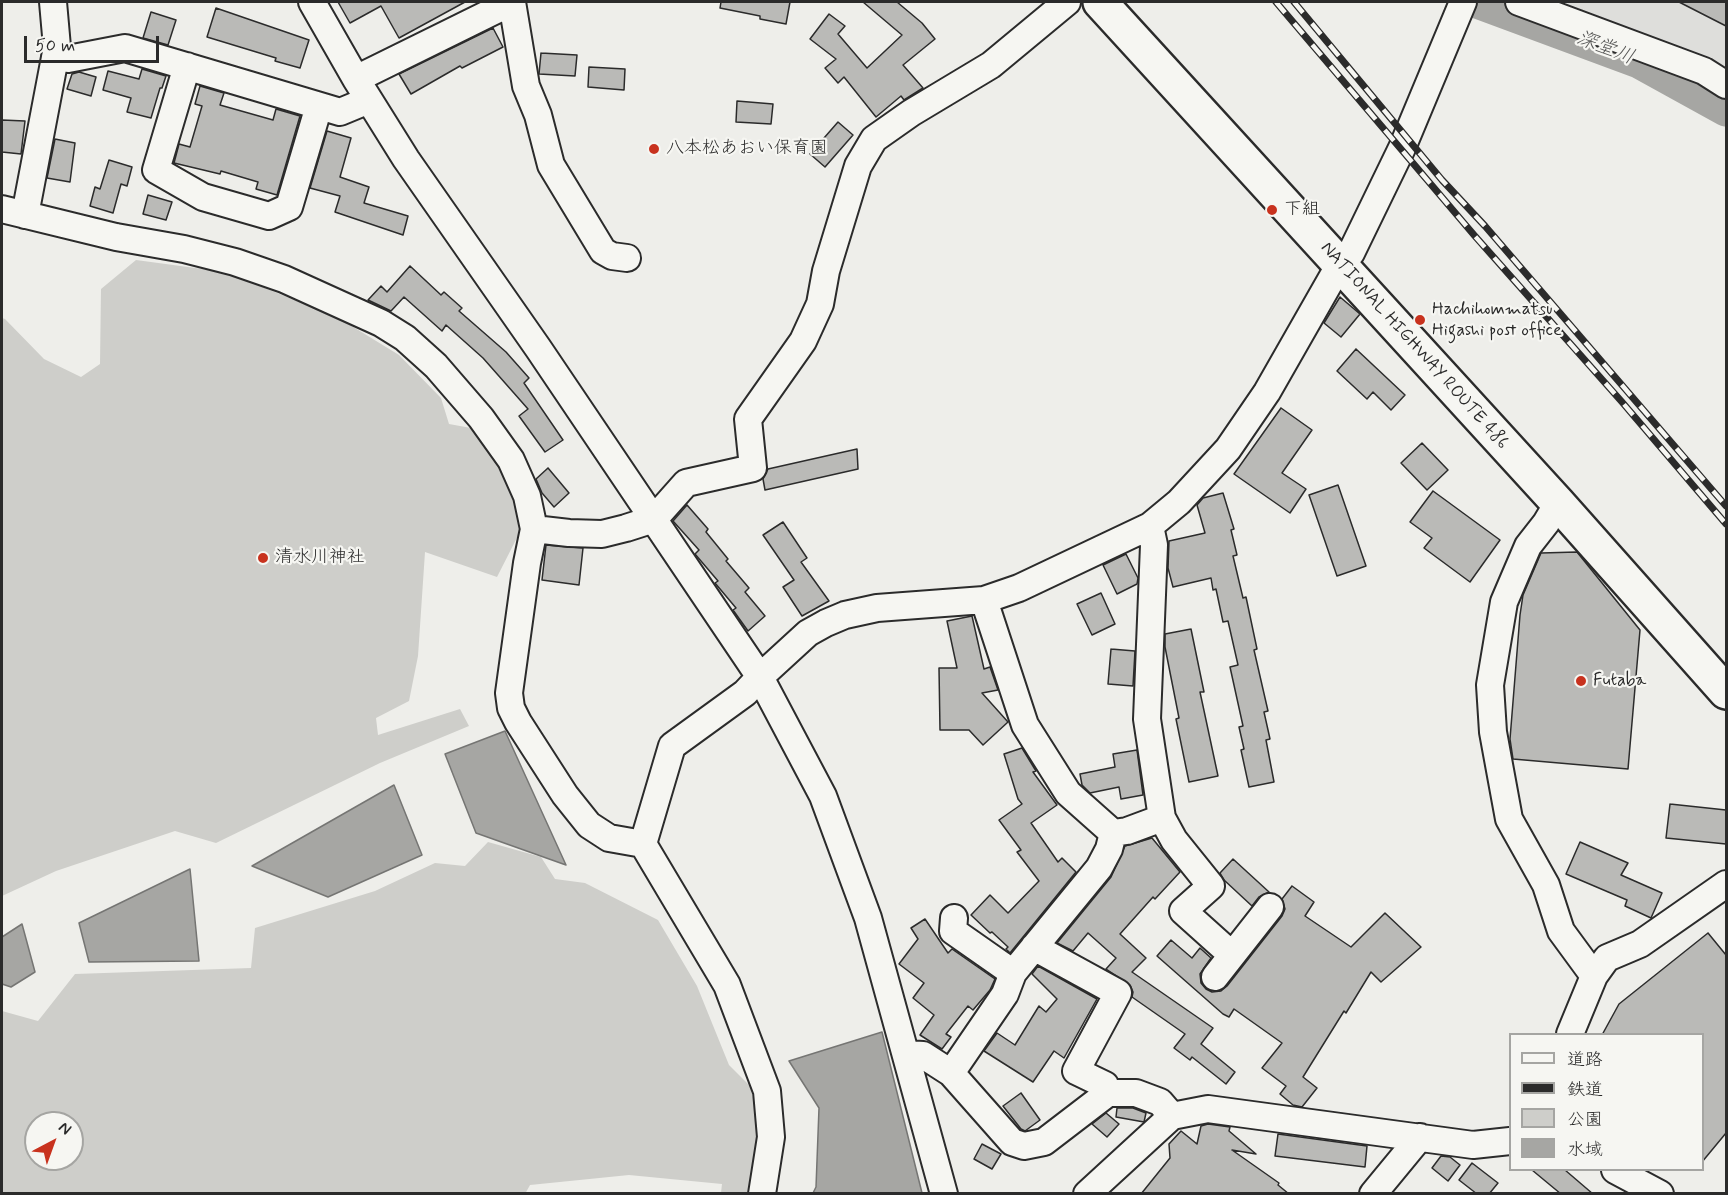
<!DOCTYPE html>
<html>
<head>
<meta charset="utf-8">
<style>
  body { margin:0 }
  #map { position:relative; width:1728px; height:1195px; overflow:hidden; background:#eeeeea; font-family:Mynerve,"Klee One",sans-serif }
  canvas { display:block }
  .frame { position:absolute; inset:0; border:3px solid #2b2b2b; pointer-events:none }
  .legend { position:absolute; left:1509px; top:1033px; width:195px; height:138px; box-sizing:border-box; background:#f6f6f2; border:2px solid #a5a5a2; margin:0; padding:8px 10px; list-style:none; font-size:18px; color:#2b2b2b }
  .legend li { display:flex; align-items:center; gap:12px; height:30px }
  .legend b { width:30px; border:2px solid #a5a5a2 }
  .north { position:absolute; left:24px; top:1111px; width:60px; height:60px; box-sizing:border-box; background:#f6f6f2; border:2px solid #a5a5a2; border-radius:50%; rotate:41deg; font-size:16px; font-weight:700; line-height:24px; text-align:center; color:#2b2b2b }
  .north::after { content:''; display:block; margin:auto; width:21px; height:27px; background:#c8321e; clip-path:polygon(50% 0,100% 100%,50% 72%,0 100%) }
  .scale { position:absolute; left:24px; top:36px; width:135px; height:27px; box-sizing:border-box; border:3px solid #2b2b2b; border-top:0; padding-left:8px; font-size:18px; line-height:21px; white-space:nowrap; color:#2b2b2b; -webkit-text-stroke:4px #f6f6f2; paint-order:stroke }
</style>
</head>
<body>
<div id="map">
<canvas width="1728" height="1195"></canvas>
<div class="frame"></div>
<ul class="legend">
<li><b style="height:8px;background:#f6f6f2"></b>道路</li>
<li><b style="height:8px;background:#2b2b2b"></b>鉄道</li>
<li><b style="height:16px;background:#cececa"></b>公園</li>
<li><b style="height:16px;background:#a6a6a3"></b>水域</li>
</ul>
<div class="north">N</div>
<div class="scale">50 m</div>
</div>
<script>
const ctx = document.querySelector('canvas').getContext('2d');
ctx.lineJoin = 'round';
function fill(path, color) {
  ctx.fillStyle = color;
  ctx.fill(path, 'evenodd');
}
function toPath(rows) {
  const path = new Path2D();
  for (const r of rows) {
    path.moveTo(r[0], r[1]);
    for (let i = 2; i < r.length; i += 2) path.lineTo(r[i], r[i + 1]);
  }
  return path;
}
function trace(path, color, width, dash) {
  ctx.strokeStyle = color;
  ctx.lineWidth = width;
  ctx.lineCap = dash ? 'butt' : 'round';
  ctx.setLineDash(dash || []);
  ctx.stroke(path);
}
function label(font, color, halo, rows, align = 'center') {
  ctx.font = font + ' Mynerve,"Klee One",sans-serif';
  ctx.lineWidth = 4.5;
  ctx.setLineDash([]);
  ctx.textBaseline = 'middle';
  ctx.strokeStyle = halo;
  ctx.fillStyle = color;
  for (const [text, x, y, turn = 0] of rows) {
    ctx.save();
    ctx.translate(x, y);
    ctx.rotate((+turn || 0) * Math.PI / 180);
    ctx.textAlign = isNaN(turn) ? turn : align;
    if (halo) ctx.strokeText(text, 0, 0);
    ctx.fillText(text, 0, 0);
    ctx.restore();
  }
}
fill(toPath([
  [1545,2,1726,2,1726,73]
]), '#dededb');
fill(toPath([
  [136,260,225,272,337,317,399,355,441,398,449,424,482,430,527,518,497,577,425,552,418,656,409,701,376,718,378,735,460,709,469,726,380,763,216,843,175,831,56,871,2,896,2,318,5,319,44,359,81,377,100,364,101,289],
  [488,842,541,857,555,879,585,883,658,920,697,986,729,1065,750,1086,762,1134,747,1193,721,1193,722,1184,629,1175,530,1185,525,1194,2,1193,2,1011,38,1021,75,974,251,968,255,928,375,891,435,863,465,866],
  [36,1123,72,1123,72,1159,36,1159]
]), '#cececa');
const water = toPath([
  [505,731,566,865,476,833,445,754,505,731],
  [394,785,422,855,328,897,252,866,394,785],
  [190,869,199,961,89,962,79,923,190,869],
  [22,924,35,972,11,987,2,984,2,937,22,924],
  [882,1032,922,1193,813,1193,816,1187,819,1108,789,1061,882,1032]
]);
fill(water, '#a6a6a3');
trace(water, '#757573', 1.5);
trace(toPath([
  [1477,2,1639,62,1726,110]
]), '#a6a6a3', 33);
const building = toPath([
  [338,2,465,2,399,38,381,6,350,23,338,2],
  [721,2,790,2,786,24,760,19,760,16,720,8,721,2],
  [863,2,897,2,922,23,935,39,903,65,923,88,904,100,901,96,876,117,844,77,838,83,825,68,836,59,810,39,829,14,845,26,838,34,867,68,902,35,863,2],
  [1679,2,1726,2,1726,26,1679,2],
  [216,8,309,40,300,68,275,61,276,58,207,37,216,8],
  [151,12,176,20,168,45,143,38,151,12],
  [493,28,503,47,462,68,460,66,411,94,399,74,493,28],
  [541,53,577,55,575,76,539,74,541,53],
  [589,67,625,69,624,90,588,87,589,67],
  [142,69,166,76,162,88,160,88,151,118,127,112,131,98,103,90,108,71,139,79,142,69],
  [79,72,96,77,91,96,67,89,72,74,79,72],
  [200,86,224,93,220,105,273,120,276,109,300,116,277,195,256,189,258,182,221,171,220,174,174,163,179,144,190,147,202,106,195,104,200,86],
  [737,101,773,104,771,124,736,122,737,101],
  [2,120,25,121,21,154,2,152,2,120],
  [838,122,853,135,825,167,810,154,838,122],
  [327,131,351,138,340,177,369,187,364,203,408,216,403,235,335,212,340,196,310,188,327,131],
  [55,139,75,143,70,182,47,178,55,139],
  [109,160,132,167,127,186,121,184,113,213,90,206,95,187,100,189,109,160],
  [148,195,172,202,166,220,143,214,148,195],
  [410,266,441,295,444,292,462,308,459,311,506,352,529,378,524,383,563,440,545,452,519,416,528,409,483,358,446,325,442,331,404,297,391,311,368,300,381,286,387,292,410,266],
  [1340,297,1360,314,1341,337,1324,323,1340,297],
  [1356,349,1405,395,1391,410,1373,392,1367,399,1337,371,1356,349],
  [1281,408,1312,430,1282,473,1306,489,1290,513,1234,474,1281,408],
  [1422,443,1448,470,1427,490,1401,463,1422,443],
  [857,449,858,469,765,490,763,479,768,469,857,449],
  [548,468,569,493,554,507,542,493,536,479,548,468],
  [1338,485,1366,566,1337,576,1309,495,1338,485],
  [1433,491,1500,540,1470,582,1424,548,1432,538,1410,522,1433,491],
  [1223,493,1234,529,1231,530,1237,555,1233,556,1243,598,1246,597,1257,649,1254,650,1268,711,1264,712,1270,739,1266,740,1274,782,1249,787,1241,750,1244,749,1239,727,1243,726,1230,667,1238,665,1228,621,1223,622,1216,589,1213,590,1211,578,1173,587,1168,568,1169,541,1205,533,1197,505,1203,498,1223,493],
  [687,505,708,529,706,532,728,559,726,561,749,588,745,592,765,616,748,631,733,610,736,608,715,583,718,581,695,554,699,550,673,521,687,505],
  [783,522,807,558,801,562,829,601,802,616,783,587,794,580,763,535,783,522],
  [546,545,583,548,579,585,542,580,546,545],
  [1577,552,1640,630,1628,769,1513,759,1510,739,1520,615,1523,595,1541,553,1577,552],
  [1126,554,1138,578,1137,584,1117,594,1103,565,1126,554],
  [1101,593,1115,624,1092,635,1077,604,1101,593],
  [972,616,984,669,990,667,998,690,982,693,1008,722,983,745,969,730,940,730,939,668,957,668,947,621,972,616],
  [1191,629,1204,692,1200,692,1218,776,1189,782,1176,719,1179,718,1165,647,1165,634,1191,629],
  [1111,649,1135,651,1133,686,1108,684,1111,649],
  [1022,748,1036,771,1033,772,1057,805,1031,823,1058,862,1062,858,1076,872,1010,953,1006,949,1008,947,992,932,990,933,971,915,990,895,1008,913,1039,881,1017,852,1021,850,999,820,1022,804,1018,799,1004,754,1022,748],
  [1137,750,1143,795,1121,799,1119,787,1090,793,1082,785,1080,774,1115,767,1113,754,1137,750],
  [1670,804,1726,810,1726,844,1666,838,1670,804],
  [1152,838,1180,872,1155,899,1153,897,1120,934,1146,958,1132,972,1213,1028,1201,1044,1235,1072,1226,1084,1192,1057,1190,1060,1174,1048,1185,1034,1132,997,1133,992,1130,985,1106,969,1116,958,1088,933,1073,951,1057,943,1111,877,1125,846,1152,838],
  [1580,842,1628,863,1621,875,1662,893,1651,918,1625,906,1627,900,1566,874,1580,842],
  [1233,859,1269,892,1259,897,1252,906,1224,880,1220,873,1233,859],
  [1292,886,1314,902,1305,916,1351,947,1385,913,1421,947,1381,982,1371,972,1346,1013,1344,1011,1303,1077,1317,1088,1302,1107,1293,1105,1280,1094,1286,1086,1262,1068,1282,1043,1234,1009,1229,1017,1223,1014,1157,956,1171,940,1192,958,1200,948,1211,958,1200,974,1201,983,1206,989,1212,992,1221,991,1227,986,1282,916,1285,909,1282,899,1292,886],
  [925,919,948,953,952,949,995,979,990,990,973,1010,968,1006,946,1034,951,1037,942,1049,920,1035,934,1015,913,998,924,983,899,964,918,939,911,928,925,919],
  [1708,933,1726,955,1726,1133,1702,1162,1702,1035,1602,1035,1619,1004,1708,933],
  [1038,966,1097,999,1064,1058,1054,1051,1033,1082,984,1051,997,1033,1015,1045,1039,1006,1046,1012,1057,999,1032,974,1038,966],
  [1021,1093,1040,1120,1025,1131,1021,1129,1003,1106,1021,1093],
  [1117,1108,1133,1108,1146,1113,1144,1122,1116,1117,1117,1108],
  [1106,1113,1119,1124,1107,1137,1092,1124,1106,1113],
  [1208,1124,1230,1127,1229,1131,1256,1154,1232,1150,1279,1183,1278,1185,1289,1194,1141,1194,1170,1158,1169,1144,1181,1131,1197,1144,1201,1126,1208,1124],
  [1278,1134,1367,1146,1365,1167,1275,1156,1278,1134],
  [982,1144,1001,1154,992,1169,974,1159,982,1144],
  [1441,1156,1450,1157,1460,1165,1448,1181,1432,1168,1441,1156],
  [1472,1163,1498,1183,1489,1194,1477,1194,1459,1180,1472,1163],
  [1532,1170,1565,1170,1593,1194,1561,1194,1532,1170]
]);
fill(building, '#babab7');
trace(building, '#2b2b2b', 1.5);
const minor = toPath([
  [312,2,356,79,406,159,538,348,760,677,823,796,868,918,944,1194],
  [512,2,526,86,538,115,551,165,603,251,612,256,627,258],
  [1519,2,1704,71,1726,85],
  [55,57,68,59,125,48,340,112,369,100],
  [187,66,156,170,203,197,269,216,289,207,319,106],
  [356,79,512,2],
  [2,209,116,237,184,249,235,262,284,279,381,323,405,338,436,366,481,418,511,460,527,496,534,529,527,563,509,693,511,708,518,722,565,795,589,825,609,838,643,844],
  [25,215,57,47,53,2],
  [1558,503,1546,523,1528,546,1504,602,1490,685,1493,732,1509,819,1546,885,1561,931,1594,976],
  [1150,526,1154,545,1147,719,1162,818,1174,840,1211,886,1183,911,1232,955],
  [534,529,569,533,602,534,626,528,654,519,686,483,753,468,748,419,803,341,820,304,826,271,858,166,874,139,911,113,991,65,1067,2],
  [984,600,1025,725,1068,793,1113,833,1127,831,1162,818],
  [954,918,953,931,1013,973],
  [1034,947,1118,993,1076,1071,1105,1085,1108,1093],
  [1215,977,1270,907],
  [1570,1034,1594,976,1607,958,1640,944,1726,884],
  [906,1054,923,1055,951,1073,1012,1142,1024,1146,1044,1142,1108,1093,1136,1093,1160,1102,1172,1116],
  [951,1073,1005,994,1013,973,1099,868,1109,849,1113,833],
  [1615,1170,1660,1194],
  [762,1194,771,1137,767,1091,727,985,643,844,672,746,745,693,760,677,808,633,826,623,845,615,877,608,984,600,1019,588,1150,526,1179,502,1228,449,1267,392,1340,264,1351,253,1402,148,1463,2],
  [1087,1194,1172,1116,1208,1109,1473,1145,1510,1141],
  [1373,1194,1420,1137]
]);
const highway = toPath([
  [1100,2,1558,503,1726,692]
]);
trace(minor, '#2b2b2b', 30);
trace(highway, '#2b2b2b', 38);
trace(minor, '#f6f6f2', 26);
trace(highway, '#f6f6f2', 33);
const rail = toPath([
  [1276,2,1474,235,1622,402,1726,524],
  [1294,2,1442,180,1485,226,1726,506]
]);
trace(rail, '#2b2b2b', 7);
trace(rail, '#f6f6f2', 4.5, [14]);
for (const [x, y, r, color] of [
  [654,149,6,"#c8321e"],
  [1272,210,6,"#c8321e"],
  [1420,320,6,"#c8321e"],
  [263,558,6,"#c8321e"],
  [1581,681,6,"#c8321e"]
]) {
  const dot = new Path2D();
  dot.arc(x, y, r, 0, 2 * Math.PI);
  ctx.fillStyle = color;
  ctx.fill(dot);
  trace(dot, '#f6f6f2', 2);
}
label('18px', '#2b2b2b', '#f6f6f2', [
  ["八本松あおい保育園",666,149],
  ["下組",1284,210],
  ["Hachihommatsu",1432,310],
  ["Higashi post office",1432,331],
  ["清水川神社",275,558],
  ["Futaba",1593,681]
], 'left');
label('18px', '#2b2b2b', '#f6f6f2', [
  ["NATIONAL HIGHWAY ROUTE 486",1414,346,48]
]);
label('italic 20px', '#565655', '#f6f6f2', [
  ["深堂川",1605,49,21]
]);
</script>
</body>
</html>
